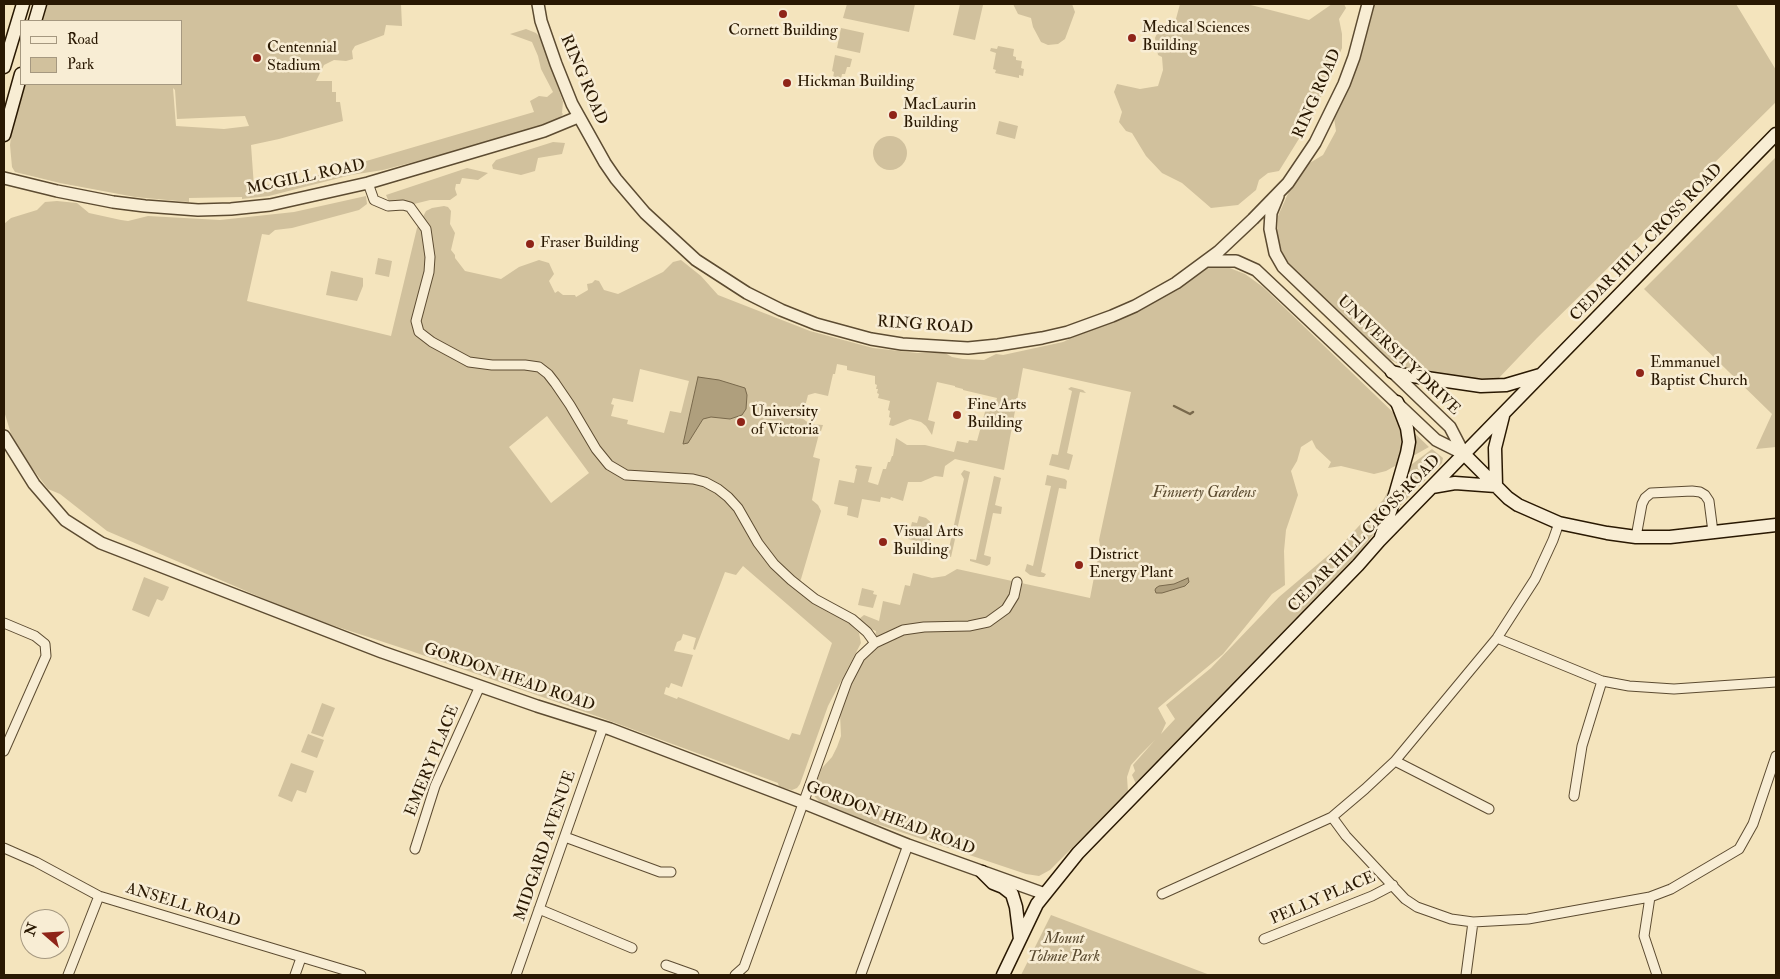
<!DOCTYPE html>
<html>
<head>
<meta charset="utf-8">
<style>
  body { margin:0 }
  #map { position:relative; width:1780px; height:979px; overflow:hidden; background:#f4e4bd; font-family:"IM FELL Double Pica",serif }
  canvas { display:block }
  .frame { position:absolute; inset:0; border:5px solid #291802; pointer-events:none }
  .legend { position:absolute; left:20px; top:20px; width:162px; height:65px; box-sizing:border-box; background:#f8edd4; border:1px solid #a59880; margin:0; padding:6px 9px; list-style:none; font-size:15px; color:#291802 }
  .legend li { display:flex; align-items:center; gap:10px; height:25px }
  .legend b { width:25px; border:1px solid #a59880 }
  .north { position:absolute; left:20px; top:909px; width:50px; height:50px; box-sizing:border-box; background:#f8edd4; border:1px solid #a59880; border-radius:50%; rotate:289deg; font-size:14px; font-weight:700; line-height:20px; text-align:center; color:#291802 }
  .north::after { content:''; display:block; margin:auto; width:18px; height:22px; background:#8f2418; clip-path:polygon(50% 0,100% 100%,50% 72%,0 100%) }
</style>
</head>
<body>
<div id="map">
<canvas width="1780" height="979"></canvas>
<div class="frame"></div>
<ul class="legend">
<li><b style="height:6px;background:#f8edd4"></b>Road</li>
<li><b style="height:14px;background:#d1c19d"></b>Park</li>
</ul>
<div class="north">N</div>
</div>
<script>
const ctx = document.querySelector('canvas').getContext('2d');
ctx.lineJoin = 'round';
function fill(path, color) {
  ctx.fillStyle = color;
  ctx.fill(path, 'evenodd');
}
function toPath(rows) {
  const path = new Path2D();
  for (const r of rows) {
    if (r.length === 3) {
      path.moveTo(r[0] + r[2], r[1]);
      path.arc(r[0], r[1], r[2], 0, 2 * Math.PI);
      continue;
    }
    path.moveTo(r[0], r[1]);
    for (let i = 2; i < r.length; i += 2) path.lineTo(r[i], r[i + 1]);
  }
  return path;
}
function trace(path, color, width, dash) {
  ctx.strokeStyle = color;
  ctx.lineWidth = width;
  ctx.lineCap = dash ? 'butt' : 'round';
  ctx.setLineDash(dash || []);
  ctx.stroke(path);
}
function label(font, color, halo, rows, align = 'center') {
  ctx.font = font + ' "IM FELL Double Pica",serif';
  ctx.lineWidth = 5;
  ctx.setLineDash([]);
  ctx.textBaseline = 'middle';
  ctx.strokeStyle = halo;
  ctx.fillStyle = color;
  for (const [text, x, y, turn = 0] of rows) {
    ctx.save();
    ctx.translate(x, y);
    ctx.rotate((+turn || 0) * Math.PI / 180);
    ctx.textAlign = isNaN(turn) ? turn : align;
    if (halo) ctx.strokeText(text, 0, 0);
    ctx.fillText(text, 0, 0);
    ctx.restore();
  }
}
fill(toPath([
  [43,4,401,4,402,26,386,25,384,35,355,46,352,51,353,59,346,61,334,60,324,65,316,81,332,81,332,92,336,92,336,102,340,102,343,121,279,139,251,145,254,187,308,178,534,112,530,101,539,96,547,97,553,92,541,69,538,56,532,42,510,34,526,29,536,33,541,38,563,102,562,113,563,114,557,121,547,126,460,150,383,170,351,175,269,196,242,199,242,197,189,198,189,202,135,197,60,183,15,172,12,167,10,145,13,121,24,84,181,84,181,21,39,21],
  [173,88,175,90,177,119,245,116,249,126,224,129,176,126],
  [847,4,915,4,909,32,843,18],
  [960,4,983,5,975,40,953,35],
  [1013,4,1072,4,1075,12,1065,39,1058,44,1048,45,1041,42,1033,27,1031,18,1018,14],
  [1180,4,1247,4,1309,20,1332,4,1344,4,1346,8,1339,19,1342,34,1342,48,1313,116,1279,171,1268,173,1259,180,1256,190,1238,205,1211,208,1182,183,1162,173,1146,156,1132,133,1126,131,1119,122,1122,112,1114,92,1117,84,1140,89,1158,86,1163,70,1162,57,1158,55,1155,38,1158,31,1173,30],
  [1373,4,1736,4,1776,70,1776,102,1537,338,1497,380,1420,374,1386,358,1294,271,1283,255,1277,235,1278,216,1291,187,1308,164,1323,155,1336,131,1334,118,1349,86],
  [841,28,864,33,860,53,837,48],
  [998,46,1014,49,1013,56,1016,57,1016,60,1022,61,1021,68,1024,69,1023,76,1019,75,1019,78,995,73,996,70,993,69,996,53,990,51,991,48,997,49],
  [835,55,852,59,850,67,847,67,845,74,842,74,841,79,833,78,834,72,832,71],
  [999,121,1018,126,1015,139,996,134],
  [890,153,17],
  [553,142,565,143,562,154,538,158,535,171,521,175,493,169,492,165,496,160],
  [1776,157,1776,447,1756,449,1772,414,1644,289],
  [467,168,488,173,478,180,462,178,460,184,456,184,455,189,457,195,450,200,430,200,410,205,389,202,386,195],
  [366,196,367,204,359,210,292,228,275,230,269,235,262,234,247,301,391,336,417,228,426,211,432,208,444,206,448,207,451,211,450,224,455,233,451,250,455,255,455,258,465,271,501,279,519,267,539,260,549,263,554,274,549,281,555,293,558,291,563,295,575,295,576,297,588,290,587,284,592,283,595,280,599,281,604,290,618,294,663,272,673,262,681,260,701,276,718,295,810,331,873,348,917,353,945,353,952,357,963,359,984,360,996,354,1003,355,1063,342,1088,330,1207,268,1222,265,1245,274,1263,287,1429,447,1386,471,1374,474,1341,466,1328,468,1331,462,1316,448,1312,440,1301,447,1297,461,1291,471,1298,495,1286,530,1284,551,1285,585,1272,594,1223,654,1158,708,1166,723,1161,734,1175,719,1166,705,1211,668,1279,597,1344,542,1383,500,1394,481,1377,530,1357,555,1136,784,1132,775,1135,771,1133,765,1155,740,1140,755,1131,765,1127,777,1128,792,1050,870,1039,876,1026,874,862,819,820,802,815,797,813,791,822,768,832,757,837,747,841,736,840,714,856,671,873,648,876,631,868,628,859,619,864,615,879,621,883,601,900,605,905,585,910,586,913,573,932,578,945,576,957,569,1090,598,1100,546,1099,540,1131,392,1023,368,1004,470,955,459,945,466,943,477,935,476,921,482,908,482,903,501,891,497,890,499,881,497,880,502,862,499,858,518,847,515,848,507,834,504,839,480,854,483,857,469,855,468,856,465,872,467,868,482,878,485,883,469,886,469,888,462,890,462,892,456,893,456,896,438,907,445,925,445,954,452,957,441,968,443,969,440,977,441,986,408,994,409,997,398,963,390,963,389,955,387,955,386,937,382,928,420,935,422,932,435,926,426,921,422,910,419,893,426,889,425,891,418,889,417,890,411,888,410,890,401,878,398,879,394,877,393,878,389,876,389,877,385,875,384,875,376,847,370,847,366,837,364,835,374,833,374,828,396,815,393,808,395,802,418,810,424,823,425,820,434,819,434,813,457,820,459,812,500,818,505,821,511,801,579,795,590,820,607,848,622,859,633,861,643,828,706,800,784,797,788,792,790,779,787,778,783,602,718,411,651,304,616,107,531,60,494,48,489,22,455,11,434,4,411,4,224,11,218,37,210,45,202,57,201,77,203,89,213,121,220,128,221,148,216,220,220,294,212],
  [640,369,689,381,681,413,670,411,664,433,627,424,628,420,611,416,614,405,611,404,613,398,633,402],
  [547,416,589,473,551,503,509,447],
  [743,566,832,643,800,735,792,733,789,740,678,697,677,699,664,694,666,687,669,688,671,683,682,687,693,655,674,651,677,642,681,640,683,634,696,638,693,649,695,650,725,572,736,575],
  [378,258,392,261,389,277,375,274],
  [331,271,363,278,363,286,357,301,326,295],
  [1071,387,1083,390,1086,393,1080,392,1067,453,1073,455,1069,470,1049,465,1052,454,1058,455,1072,391,1068,389],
  [1432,449,1443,458,1442,463,1396,510,1407,468],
  [964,470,970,472,951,557,943,555,944,551,949,548,964,479,961,474],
  [1047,475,1065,479,1067,481,1066,489,1059,488,1041,572,1046,574,1044,577,1039,577,1030,575,1025,571,1027,564,1033,566,1051,486,1045,485],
  [994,476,1001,478,995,505,1002,507,1001,514,993,513,984,555,991,557,990,564,987,566,970,561,970,559,976,560],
  [919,516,926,518,934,525,928,547,926,549,917,547,918,541,908,539,912,522,917,523],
  [144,577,169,587,164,599,162,601,157,599,149,617,132,610],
  [862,588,874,591,873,594,877,595,873,608,858,605],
  [322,703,335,708,323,737,311,733],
  [308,734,324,740,317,758,301,752],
  [291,763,314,771,306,793,297,790,292,802,278,796],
  [1051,915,1210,975,1021,975]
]), '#d1c19d');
const water = toPath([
  [698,377,719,380,745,388,747,395,746,409,742,415,730,419,711,417,703,419,688,443,683,444,698,377],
  [1188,578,1189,582,1185,586,1162,593,1156,593,1155,590,1156,588,1159,586,1174,584,1188,578]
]);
fill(water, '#af9f7d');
trace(water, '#79694c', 1);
trace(toPath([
  [1174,406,1190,414,1193,412]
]), '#79694c', 2.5);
const minor = toPath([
  [368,183,374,200,388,206,403,205,410,207,426,229,430,257,429,272,416,321,419,332,432,342,469,362,492,365,525,365,539,367,548,374,555,383,570,405,596,449,609,465,626,475,693,479,705,482,718,489,728,497,738,508,758,543,774,564,791,580,815,599,852,619,867,632,875,643],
  [1636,537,1642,504,1645,498,1651,493,1692,491,1700,492,1705,495,1709,501,1713,532],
  [4,623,35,636,45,644,46,656,4,751],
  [1497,638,1602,681,1629,686,1674,689,1776,682],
  [1395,761,1489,809],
  [1574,796,1582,746,1602,681],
  [1332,817,1346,836,1405,899,1417,907,1451,919,1473,922,1528,919,1650,897,1671,889,1739,849,1753,824,1776,756],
  [565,837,660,872,671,872],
  [4,848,36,862,99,896,361,975],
  [415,849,435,786,480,686],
  [1162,894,1332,817,1365,789,1395,761,1497,638,1535,579,1553,540,1559,523],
  [1650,897,1644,936,1657,975],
  [539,909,632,948],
  [1264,939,1372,896,1393,885],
  [666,965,694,975],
  [861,974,908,845],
  [68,975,99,896],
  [295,975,301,958],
  [516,975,603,727],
  [735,975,744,967,847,682,860,657,875,643,903,630,924,627,969,626,988,622,1006,609,1014,596,1017,582],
  [1466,975,1473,922]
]);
const tertiary = toPath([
  [538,4,541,21,556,64,572,104,605,163,616,179,645,213,696,260,747,293,781,310,816,324,871,339,902,344,968,348,998,345,1042,338,1068,332,1112,316,1135,306,1176,283,1218,252,1253,219,1288,183,1315,143,1344,84,1354,57,1368,4],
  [4,178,57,191,113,202,145,206,198,210,231,209,270,205,368,183,544,131,578,117],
  [1278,196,1271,213,1270,229,1275,253,1283,267,1450,427,1464,454],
  [1208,261,1236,261,1256,270,1436,440,1464,454],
  [4,436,34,484,65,520,101,543,382,652,537,706,610,729,804,803,908,845,1045,894]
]);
const secondary = toPath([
  [35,21,40,4],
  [4,67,23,4],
  [4,135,21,74],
  [1392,372,1406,375,1481,386,1506,385,1540,375],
  [1464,454,1508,498,1518,505,1559,523,1607,533,1636,537,1670,537,1776,525],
  [1496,486,1495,448,1503,416],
  [1432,487,1455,483,1496,486],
  [1381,537,1391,509,1407,453,1409,442,1407,428,1397,402],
  [982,872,993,883,1003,887,1012,894,1016,907,1020,939],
  [1003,975,1037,904,1078,853,1358,565,1379,541,1776,134]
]);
trace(minor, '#5c4b31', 11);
trace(tertiary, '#5c4b31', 14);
trace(secondary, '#291802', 15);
trace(minor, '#f8edd4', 9);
trace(tertiary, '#f8edd4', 11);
trace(secondary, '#f8edd4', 12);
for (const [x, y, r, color] of [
  [783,14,5,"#8f2418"],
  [1132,38,5,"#8f2418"],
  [257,58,5,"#8f2418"],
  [787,83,5,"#8f2418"],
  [893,115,5,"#8f2418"],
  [530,244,5,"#8f2418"],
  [1640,373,5,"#8f2418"],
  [957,415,5,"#8f2418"],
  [741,422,5,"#8f2418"],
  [883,542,5,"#8f2418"],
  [1079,565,5,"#8f2418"]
]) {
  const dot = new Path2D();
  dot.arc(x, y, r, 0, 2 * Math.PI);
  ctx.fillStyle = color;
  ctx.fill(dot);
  trace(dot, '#f8edd4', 2);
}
label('16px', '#291802', '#f8edd4', [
  ["Medical Sciences",1142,29],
  ["Building",1142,47],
  ["Cornett Building",783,32,"center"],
  ["Centennial",267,49],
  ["Stadium",267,67],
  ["Hickman Building",797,83],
  ["MacLaurin",903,106],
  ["Building",903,124],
  ["Fraser Building",540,244],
  ["Emmanuel",1650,364],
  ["Baptist Church",1650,382],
  ["Fine Arts",967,406],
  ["Building",967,424],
  ["University",751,413],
  ["of Victoria",751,431],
  ["Visual Arts",893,533],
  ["Building",893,551],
  ["District",1089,556],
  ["Energy Plant",1089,574]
], 'left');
label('16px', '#291802', '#f8edd4', [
  ["RING ROAD",583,80,67],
  ["RING ROAD",1318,94,-66],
  ["MCGILL ROAD",306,178,-12],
  ["CEDAR HILL CROSS ROAD",1647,243,-46],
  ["RING ROAD",925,326,4],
  ["UNIVERSITY DRIVE",1398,356,44],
  ["CEDAR HILL CROSS ROAD",1365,534,-46],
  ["GORDON HEAD ROAD",509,678,19],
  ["EMERY PLACE",433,761,-68],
  ["GORDON HEAD ROAD",890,819,21],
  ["MIDGARD AVENUE",546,846,-71],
  ["PELLY PLACE",1323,899,-23],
  ["ANSELL ROAD",183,906,17]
]);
label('italic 16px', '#5b4b30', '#f8edd4', [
  ["Finnerty Gardens",1204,494],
  ["Mount",1064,940],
  ["Tolmie Park",1064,958]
]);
</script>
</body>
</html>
